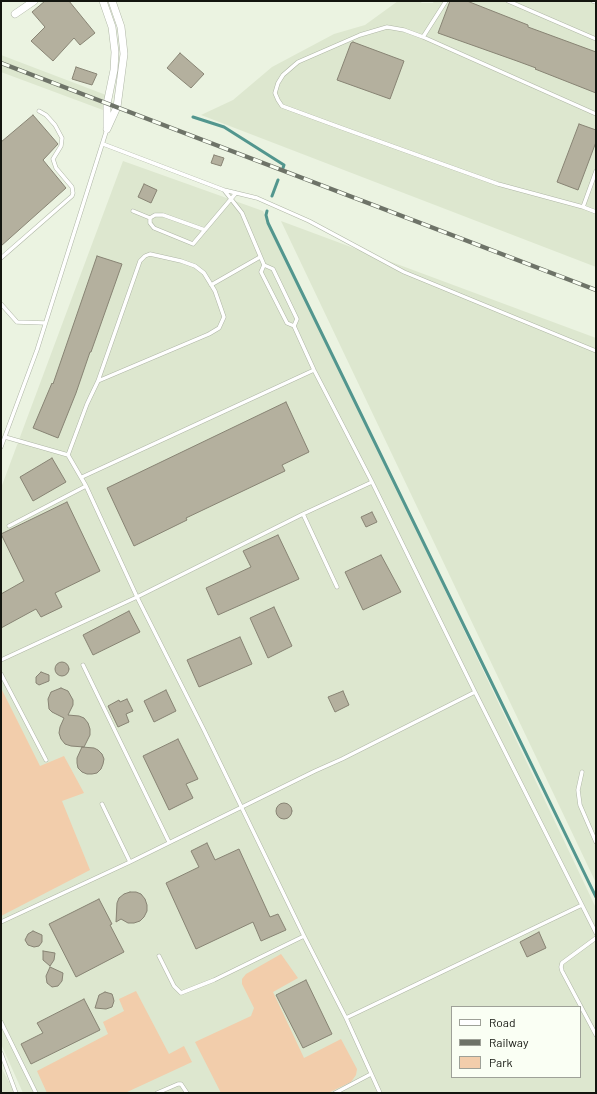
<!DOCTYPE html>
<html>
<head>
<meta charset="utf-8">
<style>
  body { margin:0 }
  #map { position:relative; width:597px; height:1094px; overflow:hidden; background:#ebf3e1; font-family:Barlow,sans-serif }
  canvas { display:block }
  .frame { position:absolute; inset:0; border:2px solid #13150f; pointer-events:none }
  .legend { position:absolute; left:451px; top:1006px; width:130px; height:72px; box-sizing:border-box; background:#fafff4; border:1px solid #9ea198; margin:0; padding:5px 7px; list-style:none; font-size:12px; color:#13150f }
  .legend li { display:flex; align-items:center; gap:8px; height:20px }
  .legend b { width:20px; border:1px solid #9ea198 }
</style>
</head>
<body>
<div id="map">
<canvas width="597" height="1094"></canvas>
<div class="frame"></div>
<ul class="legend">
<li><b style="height:5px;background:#fff"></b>Road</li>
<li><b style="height:5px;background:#6e7368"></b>Railway</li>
<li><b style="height:11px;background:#f2cdab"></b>Park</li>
</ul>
</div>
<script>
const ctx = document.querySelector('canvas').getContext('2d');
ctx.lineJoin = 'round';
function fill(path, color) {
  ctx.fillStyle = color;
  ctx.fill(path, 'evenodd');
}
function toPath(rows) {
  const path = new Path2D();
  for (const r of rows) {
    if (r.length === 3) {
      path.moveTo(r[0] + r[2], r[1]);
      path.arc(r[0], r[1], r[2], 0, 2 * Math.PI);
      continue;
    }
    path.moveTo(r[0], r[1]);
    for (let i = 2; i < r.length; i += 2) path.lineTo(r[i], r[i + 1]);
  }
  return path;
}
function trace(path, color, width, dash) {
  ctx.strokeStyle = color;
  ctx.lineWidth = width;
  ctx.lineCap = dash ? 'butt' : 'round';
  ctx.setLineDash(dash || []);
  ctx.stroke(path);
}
fill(toPath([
  [398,1,419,1,422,3,433,3,434,1,596,1,596,267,201,115,233,100,272,67,334,34,365,25],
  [1,55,106,95,103,110,1,72],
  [123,161,263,211,392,479,596,908,596,1093,23,1093,1,1044,1,488],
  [452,1007,580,1007,580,1077,452,1077],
  [281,221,596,338,596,883],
  [1,1067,15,1093,1,1093]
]), '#dde7cf');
fill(toPath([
  [1,688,40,766,64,756,84,793,62,801,90,870,1,916],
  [281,954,298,978,273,992,304,1058,341,1039,357,1069,356,1075,351,1082,328,1093,221,1093,195,1042,251,1016,254,1008,242,984,242,979,246,974],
  [136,991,169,1054,184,1046,192,1062,125,1093,47,1093,37,1071,108,1034,103,1022,124,1011,119,999]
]), '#f2cdab');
trace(toPath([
  [193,117,224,127,284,165,283,168],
  [272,196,278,180],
  [267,211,266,215,268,223,596,897]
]), '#52968e', 3);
const building = toPath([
  [45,1,69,1,95,33,80,45,74,38,53,61,31,41,45,27,32,12,45,1],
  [450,1,467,1,528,25,528,27,596,52,596,93,535,69,536,68,517,61,438,33,450,1],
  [353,42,404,61,390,99,337,80,351,43,353,42],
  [180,53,204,74,191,88,167,68,180,53],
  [76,67,97,74,92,85,72,79,76,67],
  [33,115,58,144,43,160,66,188,1,246,1,142,33,115],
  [579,124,596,130,596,142,578,190,557,182,579,124],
  [214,155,224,158,221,166,211,163,214,155],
  [144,184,157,190,151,203,138,197,144,184],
  [97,256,122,264,91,352,90,352,76,393,58,438,33,428,52,383,53,384,97,256],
  [286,402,309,452,282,465,285,471,186,518,187,520,134,546,107,488,286,402],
  [52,458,66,482,33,501,20,477,52,458],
  [67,502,100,571,55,593,62,607,41,617,36,609,1,628,1,594,24,581,1,534,67,502],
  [372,512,377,522,366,527,361,517,372,512],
  [278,535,299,579,218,615,206,588,251,567,243,551,278,535],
  [381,555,401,592,363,610,345,572,381,555],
  [274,607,292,646,268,658,250,618,274,607],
  [129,611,140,632,93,655,83,635,129,611],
  [240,637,252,664,199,687,187,660,240,637],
  [62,669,7],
  [41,672,49,675,49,681,39,685,36,683,36,677,41,672],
  [61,688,68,691,73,700,73,705,68,715,79,716,84,718,88,723,90,729,90,735,84,747,71,746,65,744,61,739,59,733,60,727,64,718,52,712,49,709,48,699,51,692,61,688],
  [166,690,176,711,154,722,144,701,166,690],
  [343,691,349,705,335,712,328,697,343,691],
  [127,699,133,711,126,714,129,722,118,727,108,706,119,700,120,702,127,699],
  [178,739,198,779,186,784,193,798,169,810,143,756,178,739],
  [82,747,94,748,98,750,102,754,104,759,103,764,101,769,97,773,92,774,87,774,82,772,78,768,77,763,77,758,82,747],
  [284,811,8],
  [207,843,215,860,239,849,270,917,278,914,286,930,261,941,253,922,196,949,166,883,199,867,191,851,207,843],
  [130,892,136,892,141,894,145,899,147,905,147,911,144,917,140,921,134,923,128,923,121,919,116,922,117,903,119,898,124,894,130,892],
  [99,899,112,924,110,925,124,952,76,977,49,924,99,899],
  [33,931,42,935,42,942,39,946,34,947,28,945,25,940,28,934,33,931],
  [539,932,546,948,527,957,520,942,539,932],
  [43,951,55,953,54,960,50,966,43,960,43,951],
  [50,967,63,973,62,981,58,986,52,987,47,983,46,976,50,967],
  [306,980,332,1034,303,1048,276,995,306,980],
  [105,992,112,994,113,997,114,1001,112,1007,106,1009,95,1008,99,995,105,992],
  [84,999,100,1030,31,1064,21,1044,43,1033,37,1023,84,999]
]);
fill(building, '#b4b09e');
trace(building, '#888474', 1);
const lane = toPath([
  [508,1,596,39],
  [593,1,596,2],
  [423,37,446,1],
  [596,114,423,37,404,30,387,27,360,35,298,62,283,75,278,83,275,93,278,100,282,106,342,128,498,184,583,207,596,212],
  [103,144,224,190,242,213,264,265,261,272,287,323,294,326,314,370,372,482,475,692,596,933],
  [224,190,257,198,309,221,404,272,596,351],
  [583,207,596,171],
  [133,211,150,218,155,215,163,215,205,230],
  [150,218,150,223,154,228,193,244,236,193],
  [1,258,72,196,73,193,72,187,56,168,53,159,61,146,62,138,55,125,46,115,39,111],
  [264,265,273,269,297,319,294,326],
  [211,285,260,257],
  [1,304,17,322,45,323],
  [98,381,209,334,219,328,224,317,215,291,204,273,195,266,181,261,150,254,145,256,140,261,98,381,87,404,68,455,86,486,137,597,303,514,372,482],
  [5,437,68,455],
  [1,447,37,350,107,129],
  [82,477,314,370],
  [303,514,337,587],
  [9,526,86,486],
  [1,660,137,597,204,730,304,936,346,1018,380,1093],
  [83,665,169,842],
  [1,674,46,760],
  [582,772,578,790,580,805,596,842],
  [102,804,130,862],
  [1,922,130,862,315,771,342,759,475,692],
  [596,938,562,963,561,967,562,971,596,1035],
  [159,956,174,986,181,993,214,980,304,936],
  [346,1018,582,905],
  [1,1022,36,1093],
  [1,1053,16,1093],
  [157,1093,178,1084,181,1084,187,1093],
  [335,1093,371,1074]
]);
const street = toPath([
  [103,1,112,27,115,52,114,70,107,104,107,127],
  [15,14,34,1],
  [107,129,117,107,124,54,121,27,112,1]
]);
trace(lane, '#afb6a6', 4.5);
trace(street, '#afb6a6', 8);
trace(lane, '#fff', 3.5);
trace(street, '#fff', 7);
const rail = toPath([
  [1,63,596,290]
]);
trace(rail, '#6e7368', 4.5);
trace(rail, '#fafff4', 3, [9]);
</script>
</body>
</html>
